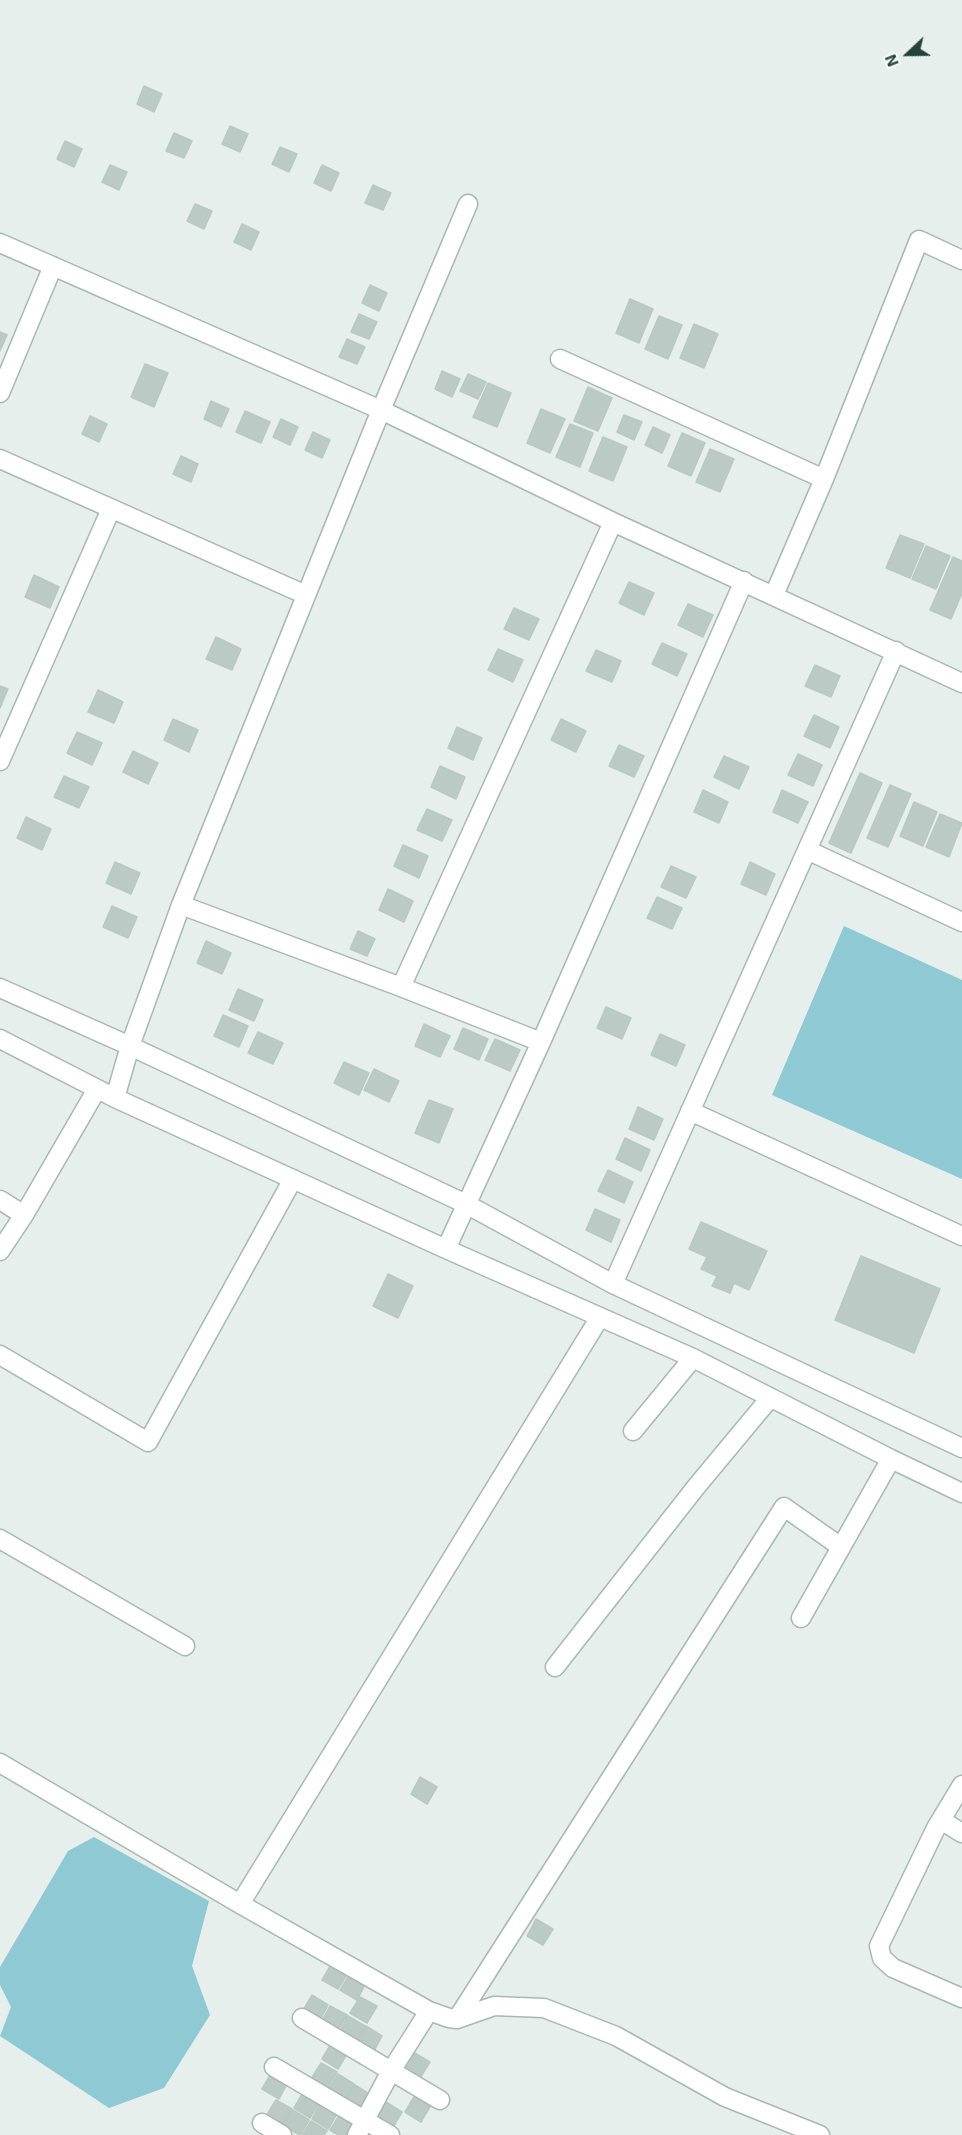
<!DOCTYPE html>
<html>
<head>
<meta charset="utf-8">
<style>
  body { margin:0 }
  #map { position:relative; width:962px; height:2135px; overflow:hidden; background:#e6efeb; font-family:"Exo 2",sans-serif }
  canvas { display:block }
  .north { position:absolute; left:878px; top:24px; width:60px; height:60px; -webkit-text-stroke:4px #f7fbf9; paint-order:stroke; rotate:248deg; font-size:16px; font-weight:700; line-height:24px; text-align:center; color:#24423a }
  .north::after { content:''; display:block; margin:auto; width:21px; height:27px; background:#24423a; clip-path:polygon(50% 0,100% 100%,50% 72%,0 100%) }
</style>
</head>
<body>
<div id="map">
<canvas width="962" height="2135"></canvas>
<div class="north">N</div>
</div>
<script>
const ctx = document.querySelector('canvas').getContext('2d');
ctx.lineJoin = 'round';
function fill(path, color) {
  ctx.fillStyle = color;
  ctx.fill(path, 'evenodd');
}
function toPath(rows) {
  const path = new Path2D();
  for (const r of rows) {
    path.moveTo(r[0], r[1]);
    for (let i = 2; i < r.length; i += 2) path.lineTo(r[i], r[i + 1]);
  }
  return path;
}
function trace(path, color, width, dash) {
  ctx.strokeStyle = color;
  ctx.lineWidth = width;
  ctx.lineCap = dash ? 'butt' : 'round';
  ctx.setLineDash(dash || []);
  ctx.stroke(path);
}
fill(toPath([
  [844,926,962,980,962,1179,772,1095],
  [94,1837,209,1901,192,1966,210,2015,164,2088,109,2108,0,2036,11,2007,0,1985,0,1967,68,1851]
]), '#8ec9d4');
const building = toPath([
  [144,86,162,94,154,112,137,104,144,86],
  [230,126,248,134,240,152,222,144,230,126],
  [174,133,192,141,184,158,166,151,174,133],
  [65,141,82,149,74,167,57,159,65,141],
  [280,147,297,154,289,172,272,164,280,147],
  [110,165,127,172,119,190,102,182,110,165],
  [322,165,339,173,331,191,314,183,322,165],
  [373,185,391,193,383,210,365,203,373,185],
  [195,204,212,211,204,229,187,221,195,204],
  [242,224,259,232,251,250,234,242,242,224],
  [370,285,387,293,379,311,362,303,370,285],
  [630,299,653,309,639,343,616,333,630,299],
  [359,314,377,322,369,339,351,332,359,314],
  [659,316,682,325,668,359,645,349,659,316],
  [694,324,718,334,704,368,680,358,694,324],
  [0,332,7,335,0,351,0,332],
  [347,339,365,347,357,364,339,357,347,339],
  [145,364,168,373,154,407,131,397,145,364],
  [442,371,460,379,452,397,435,389,442,371],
  [468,374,486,382,478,399,460,391,468,374],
  [488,383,511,393,497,427,473,417,488,383],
  [588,387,612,398,598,431,574,421,588,387],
  [211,401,229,409,221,427,204,419,211,401],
  [541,409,565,419,550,453,527,443,541,409],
  [245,411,270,422,261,443,236,432,245,411],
  [624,415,642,422,634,440,617,432,624,415],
  [90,416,107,424,99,442,82,434,90,416],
  [281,419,298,427,290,445,273,437,281,419],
  [570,424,593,433,580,467,556,457,570,424],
  [653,427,670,435,662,453,645,445,653,427],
  [313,432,330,440,322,458,305,450,313,432],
  [682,433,705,443,691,476,668,466,682,433],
  [603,437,627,447,613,481,589,471,603,437],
  [710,449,734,459,720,492,696,482,710,449],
  [181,456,198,464,191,482,173,474,181,456],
  [900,535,924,544,910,578,886,568,900,535],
  [926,546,950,556,936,589,912,579,926,546],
  [953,557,962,561,962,593,951,619,930,610,953,557],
  [34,575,59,587,50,608,25,597,34,575],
  [629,582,654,593,644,615,619,603,629,582],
  [688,604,713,615,703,637,678,625,688,604],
  [514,608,539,619,529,640,504,629,514,608],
  [216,637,241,649,232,670,206,659,216,637],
  [662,643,687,654,677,676,652,664,662,643],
  [498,649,523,660,513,682,488,670,498,649],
  [596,650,621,661,612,682,586,671,596,650],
  [815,665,840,676,831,697,805,686,815,665],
  [0,686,8,689,0,708,0,686],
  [98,690,123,702,114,723,88,712,98,690],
  [814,715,839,727,830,748,804,736,814,715],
  [173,719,198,730,189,752,164,740,173,719],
  [561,719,586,731,576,752,551,740,561,719],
  [457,727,482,738,473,760,448,748,457,727],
  [77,732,102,743,92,765,67,753,77,732],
  [619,745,644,756,634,777,609,766,619,745],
  [133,751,158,763,148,784,123,772,133,751],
  [798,754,822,765,813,786,788,775,798,754],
  [724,756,749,767,739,789,714,777,724,756],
  [440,766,465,777,456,799,431,787,440,766],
  [860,773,882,783,851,853,829,843,860,773],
  [64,776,89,787,79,808,54,797,64,776],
  [890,785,911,794,888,847,867,838,890,785],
  [703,790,728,802,719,823,694,812,703,790],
  [782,790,808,802,798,823,773,812,782,790],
  [914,802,937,812,923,846,900,836,914,802],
  [427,809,452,820,442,841,417,830,427,809],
  [940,814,962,823,949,857,926,847,940,814],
  [26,817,51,829,42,850,17,838,26,817],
  [403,845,428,856,419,878,394,866,403,845],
  [115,862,140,873,131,894,106,883,115,862],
  [750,862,775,874,766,895,741,884,750,862],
  [671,866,696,877,686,898,661,887,671,866],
  [388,889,413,901,404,922,379,910,388,889],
  [657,897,682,908,672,929,647,918,657,897],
  [112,906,137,917,128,938,103,927,112,906],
  [358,931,375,939,367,956,350,949,358,931],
  [206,941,231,953,222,974,197,963,206,941],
  [238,989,263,1000,254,1021,229,1010,238,989],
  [606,1007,631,1018,622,1039,597,1028,606,1007],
  [223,1015,248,1026,239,1047,214,1036,223,1015],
  [424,1024,450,1036,440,1057,415,1046,424,1024],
  [463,1028,488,1039,479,1060,454,1049,463,1028],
  [258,1032,283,1043,273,1064,248,1053,258,1032],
  [660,1034,685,1045,676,1066,651,1055,660,1034],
  [495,1039,520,1050,510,1071,485,1060,495,1039],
  [344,1062,369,1073,359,1095,334,1083,344,1062],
  [374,1069,399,1081,389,1102,364,1090,374,1069],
  [429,1100,453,1109,439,1143,415,1133,429,1100],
  [638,1107,663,1119,654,1140,629,1129,638,1107],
  [625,1138,650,1150,641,1171,616,1159,625,1138],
  [608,1170,633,1182,624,1203,598,1191,608,1170],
  [595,1209,620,1220,611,1242,586,1230,595,1209],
  [701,1222,767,1251,749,1290,734,1283,730,1293,712,1286,717,1276,701,1269,707,1257,689,1249,701,1222],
  [861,1256,940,1289,914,1353,835,1320,861,1256],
  [388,1274,413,1286,398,1318,373,1306,388,1274],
  [420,1777,437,1787,427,1804,411,1794,420,1777],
  [536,1919,553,1929,543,1945,527,1936,536,1919],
  [332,1963,348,1973,338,1989,322,1980,332,1963],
  [350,1974,366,1983,357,2000,340,1990,350,1974],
  [312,1995,328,2005,319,2022,302,2012,312,1995],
  [360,1997,377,2006,367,2023,350,2013,360,1997],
  [330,2006,347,2015,337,2032,321,2022,330,2006],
  [348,2016,365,2026,355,2043,339,2033,348,2016],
  [366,2026,382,2036,373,2053,356,2043,366,2026],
  [332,2042,348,2052,338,2069,322,2059,332,2042],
  [413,2052,430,2062,420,2078,404,2069,413,2052],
  [321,2063,337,2072,327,2089,311,2079,321,2063],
  [272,2072,288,2082,279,2099,262,2089,272,2072],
  [338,2074,354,2084,344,2101,328,2091,338,2074],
  [355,2085,371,2095,362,2112,345,2102,355,2085],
  [304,2091,320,2101,310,2118,294,2108,304,2091],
  [415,2095,431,2105,421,2122,405,2112,415,2095],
  [276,2100,292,2109,282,2126,266,2116,276,2100],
  [321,2102,338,2112,328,2129,312,2119,321,2102],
  [386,2102,402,2112,392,2129,376,2119,386,2102],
  [293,2110,309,2120,300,2135,283,2126,293,2110],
  [340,2114,357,2123,350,2135,338,2135,330,2130,340,2114],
  [311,2121,327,2131,324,2135,302,2135,311,2121]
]);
fill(building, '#bbcac4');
trace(building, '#b8c9c2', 1.5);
const minor = toPath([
  [0,243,381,410,613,522,962,683],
  [560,359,824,479],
  [0,393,53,266],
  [0,459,306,595],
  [774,595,824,479,919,240,962,260],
  [0,761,111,509],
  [807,850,962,922],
  [181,905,401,987,613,522],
  [401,987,541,1042],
  [0,988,130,1046,466,1204,613,1284,962,1448],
  [0,1039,115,1098,446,1249,693,1358,891,1459,962,1493],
  [115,1098,130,1046,181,905,381,410,468,204],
  [690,1111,962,1236],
  [0,1200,24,1215],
  [446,1249,541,1042,744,581],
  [0,1251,24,1215,97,1089],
  [613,1284,896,651],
  [0,1355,148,1442,293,1179],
  [633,1431,693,1358],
  [0,1539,185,1646],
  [801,1618,891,1459],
  [555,1667,696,1487,770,1398],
  [0,1763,240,1904,429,2011,449,2018,457,2019,494,2006,544,2008,616,2036,725,2097,820,2135],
  [962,1785,936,1828,879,1946,882,1958,893,1968,962,1998],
  [941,1820,962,1833],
  [240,1904,600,1317],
  [302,2018,440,2100],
  [457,2019,784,1507,841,1547],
  [274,2067,390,2135],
  [262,2123,282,2135],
  [357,2135,391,2071,429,2011]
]);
trace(minor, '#a8b8b2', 21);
trace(minor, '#fff', 18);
</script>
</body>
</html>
